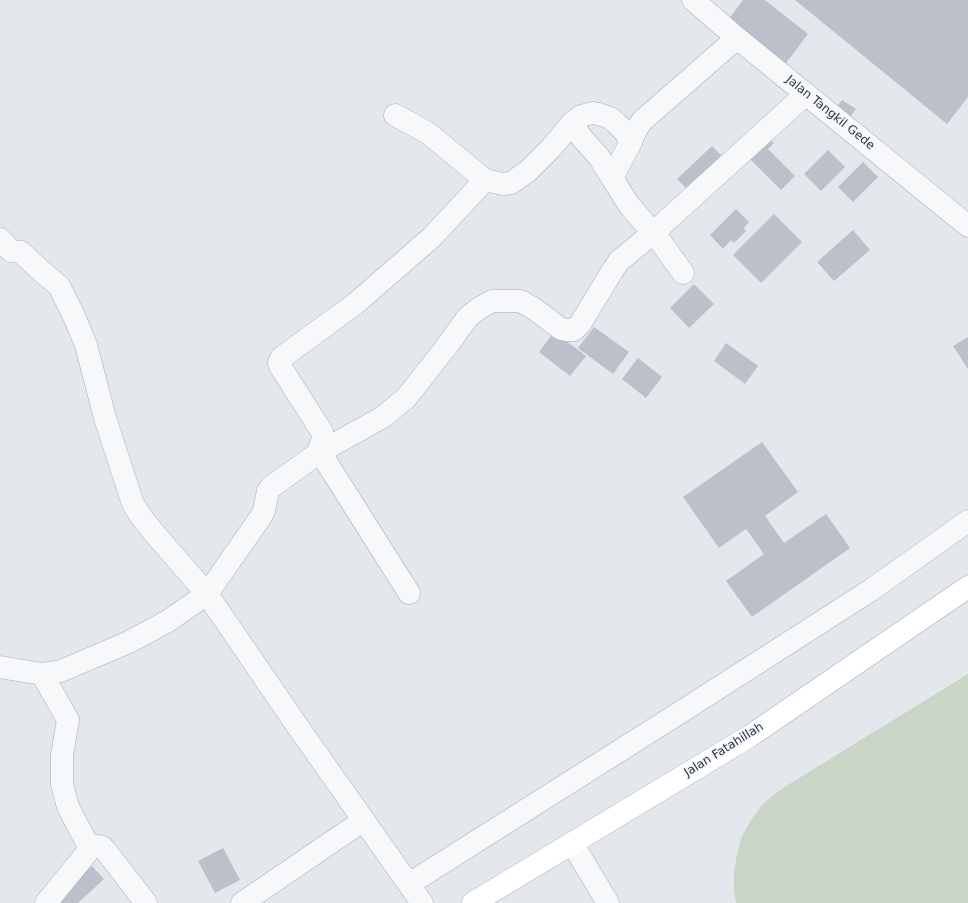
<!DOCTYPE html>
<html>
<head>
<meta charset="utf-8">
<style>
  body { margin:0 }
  canvas { display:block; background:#e4e7ec }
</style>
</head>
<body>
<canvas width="968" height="903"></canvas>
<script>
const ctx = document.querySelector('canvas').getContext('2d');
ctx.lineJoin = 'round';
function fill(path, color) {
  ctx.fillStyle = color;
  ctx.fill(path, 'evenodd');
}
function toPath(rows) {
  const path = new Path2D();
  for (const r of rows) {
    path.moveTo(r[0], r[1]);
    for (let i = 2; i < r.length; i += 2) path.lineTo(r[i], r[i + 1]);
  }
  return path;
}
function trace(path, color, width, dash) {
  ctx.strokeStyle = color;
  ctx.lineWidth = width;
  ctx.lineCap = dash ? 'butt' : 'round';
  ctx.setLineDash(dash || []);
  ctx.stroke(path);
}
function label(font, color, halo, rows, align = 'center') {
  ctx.font = font + ' "DejaVu Sans",sans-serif';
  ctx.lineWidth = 3;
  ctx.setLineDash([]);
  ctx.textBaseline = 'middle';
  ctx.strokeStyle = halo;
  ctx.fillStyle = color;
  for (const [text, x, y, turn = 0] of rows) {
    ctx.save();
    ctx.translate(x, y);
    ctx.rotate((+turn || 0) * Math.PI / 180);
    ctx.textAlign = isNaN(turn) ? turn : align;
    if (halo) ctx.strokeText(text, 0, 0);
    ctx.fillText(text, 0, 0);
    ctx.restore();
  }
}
fill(toPath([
  [968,674,968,903,736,903,734,891,734,872,737,854,742,836,751,820,762,805,776,793,791,783]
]), '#c9d6c5');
fill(toPath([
  [743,0,765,0,808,34,783,67,726,23],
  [795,0,968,0,968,97,947,124],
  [842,100,856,109,847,121,833,112],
  [767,136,774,143,768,149,795,176,781,190,747,156],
  [712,146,722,156,688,190,677,179],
  [828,150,845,167,821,191,804,174],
  [863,162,878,177,853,202,838,187],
  [736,209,749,222,744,228,746,231,734,243,731,240,723,249,710,235],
  [774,214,802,242,761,283,733,255],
  [853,230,870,250,834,281,817,262],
  [694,284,714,304,689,328,670,308],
  [594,327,629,352,613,374,578,348],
  [554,332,586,356,570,376,539,352],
  [968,337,968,369,953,346],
  [726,343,758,366,745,384,714,361],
  [638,358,662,377,646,398,622,379],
  [762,442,798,492,765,516,784,543,826,514,850,548,752,617,726,581,764,554,746,529,719,548,683,497],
  [223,848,240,880,215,893,198,861],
  [92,866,104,879,78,903,61,903,57,898]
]), '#bbc0ca');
const street = toPath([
  [693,0,737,38,968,226],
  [395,115,428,133,485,180,503,184,511,183,528,171,552,147,572,123,582,138,599,157,612,178],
  [572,123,581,116,592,113,599,114,610,118,616,123,625,132,631,142],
  [0,239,11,251,21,252,40,270,59,286,74,316,86,345,105,418,133,504,142,518,155,534,207,594,298,727,422,903],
  [683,273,660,241,653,233,806,94],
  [409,593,320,452,383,417,406,398,447,346,467,318,478,309,492,301,520,301,533,308,561,329,566,330,574,330,580,324,613,270,619,261,653,233,629,205,612,178,631,142,636,130,642,121,737,38],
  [0,667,42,674,61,671,129,642,168,621,207,594,260,518,264,511,268,491,271,487,320,452,320,446,323,439,322,432,280,366,279,363,281,358,355,304,432,237,485,180],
  [42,674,68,720,62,755,62,784,68,807,90,849],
  [572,843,608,903],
  [409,884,684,710,871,590,968,521],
  [46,903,90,849,95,846,99,846,102,847,106,851,146,903],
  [242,903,364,820]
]);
const secondary = toPath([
  [473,903,750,736,968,587]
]);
trace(street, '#a9aeb7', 23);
trace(secondary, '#a9aeb7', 23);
trace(street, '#f7f8fa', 22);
trace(secondary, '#fff', 22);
label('12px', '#2b3445', '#f4f6f9', [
  ["Jalan Tangkil Gede",830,113,39],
  ["Jalan Fatahillah",724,750,-32]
]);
</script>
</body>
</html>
